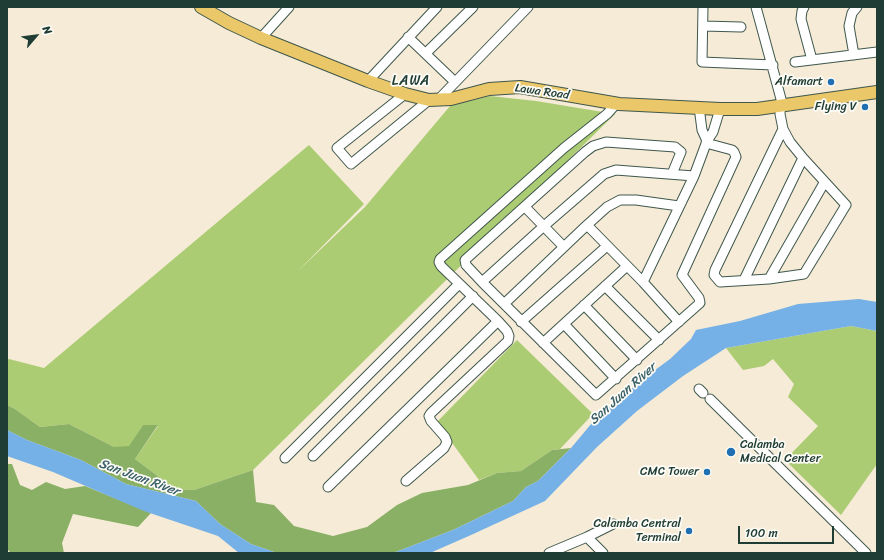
<!DOCTYPE html>
<html>
<head>
<meta charset="utf-8">
<style>
  body { margin:0 }
  #map { position:relative; width:884px; height:560px; overflow:hidden; background:#f5ebd6; font-family:Sriracha,sans-serif }
  canvas { display:block }
  .frame { position:absolute; inset:0; border:8px solid #1f3d34; pointer-events:none }
  .north { position:absolute; left:16px; top:16px; width:40px; height:40px; -webkit-text-stroke:3px #fdfcf7; paint-order:stroke; rotate:62deg; font-size:11px; font-weight:700; line-height:16px; text-align:center; color:#1f3d34 }
  .north::after { content:''; display:block; margin:auto; width:14px; height:18px; background:#1f3d34; clip-path:polygon(50% 0,100% 100%,50% 72%,0 100%) }
  .scale { position:absolute; left:738px; top:526px; width:96px; height:18px; box-sizing:border-box; border:2px solid #1f3d34; border-top:0; padding-left:5px; font-size:12px; line-height:14px; white-space:nowrap; color:#1f3d34; -webkit-text-stroke:3px #fdfcf7; paint-order:stroke }
</style>
</head>
<body>
<div id="map">
<canvas width="884" height="560"></canvas>
<div class="frame"></div>
<div class="north">N</div>
<div class="scale">100 m</div>
</div>
<script>
const ctx = document.querySelector('canvas').getContext('2d');
ctx.lineJoin = 'round';
function fill(path, color) {
  ctx.fillStyle = color;
  ctx.fill(path, 'evenodd');
}
function toPath(rows) {
  const path = new Path2D();
  for (const r of rows) {
    path.moveTo(r[0], r[1]);
    for (let i = 2; i < r.length; i += 2) path.lineTo(r[i], r[i + 1]);
  }
  return path;
}
function trace(path, color, width, dash) {
  ctx.strokeStyle = color;
  ctx.lineWidth = width;
  ctx.lineCap = dash ? 'butt' : 'round';
  ctx.setLineDash(dash || []);
  ctx.stroke(path);
}
function label(font, color, halo, rows, align = 'center') {
  ctx.font = font + ' Sriracha,sans-serif';
  ctx.lineWidth = 3.5;
  ctx.setLineDash([]);
  ctx.textBaseline = 'middle';
  ctx.strokeStyle = halo;
  ctx.fillStyle = color;
  for (const [text, x, y, turn = 0] of rows) {
    ctx.save();
    ctx.translate(x, y);
    ctx.rotate((+turn || 0) * Math.PI / 180);
    ctx.textAlign = isNaN(turn) ? turn : align;
    if (halo) ctx.strokeText(text, 0, 0);
    ctx.fillText(text, 0, 0);
    ctx.restore();
  }
}
fill(toPath([
  [490,96,536,101,615,114,253,470,194,490,175,489,135,459,158,426,143,425,129,447,114,447,69,424,40,427,15,409,7,405,7,360,9,359,44,368,309,145,364,204,298,271,365,207,450,106],
  [851,326,877,331,877,464,841,515,785,460,818,426,788,397,794,384,773,359,764,366,743,370,726,348],
  [517,340,593,414,560,449,552,450,521,471,497,473,479,480,437,422]
]), '#accc73');
fill(toPath([
  [7,405,15,409,40,427,69,424,114,447,129,446,143,425,158,425,135,459,175,489,194,490,253,470,256,502,274,505,294,526,333,536,367,527,397,505,422,493,468,485,497,473,521,471,552,450,571,448,538,481,526,487,513,501,453,530,393,553,277,553,251,544,220,524,196,501,126,484,81,460,27,440,7,430],
  [7,464,12,464,20,485,32,490,46,482,65,489,85,486,151,513,138,527,73,514,62,543,64,553,11,553,7,549]
]), '#89b065');
fill(toPath([
  [859,299,877,302,877,331,851,326,726,348,683,376,637,411,597,447,545,501,471,535,430,553,393,553,453,530,513,501,526,487,538,481,571,448,597,417,647,376,670,359,691,339,696,330,740,321,798,304],
  [7,430,27,440,81,460,126,484,196,501,220,524,251,544,277,553,239,553,218,536,144,511,53,472,7,456]
]), '#75b0e6');
const minor = toPath([
  [703,7,702,62,773,65],
  [756,7,781,99,780,114,783,129,790,142,803,158,846,205,804,274,769,279,720,282,714,275,715,270,783,129],
  [804,7,802,11,801,19,812,60],
  [703,26,741,27],
  [408,37,455,82],
  [261,38,289,7],
  [426,53,473,7],
  [854,55,849,26,852,13,857,7],
  [795,62,877,52],
  [368,81,437,7],
  [405,94,337,148,351,164,429,100],
  [438,100,528,7],
  [699,107,702,130,707,141],
  [672,174,681,152,675,147,606,142,593,146,585,152,465,260,466,265,482,282,596,395,700,303,699,298,682,275,736,157,734,152,732,150,706,143],
  [525,207,563,246],
  [587,225,643,282,679,322],
  [769,279,824,183],
  [744,280,803,158],
  [482,282,544,226,604,174,616,170,694,176],
  [643,282,694,176,707,141,713,132,720,109],
  [605,286,659,340],
  [504,304,587,225,607,207,620,200,636,200,679,206],
  [584,305,637,360],
  [521,322,607,246],
  [564,324,616,379],
  [543,343,627,266],
  [699,389,703,393],
  [710,399,866,553],
  [313,456,473,296],
  [285,458,459,284],
  [406,481,444,448,447,442,445,437,431,421,429,416,431,413,508,341,509,336,507,331,498,321,441,266,439,262,440,259,564,148,607,114,616,104],
  [328,487,498,321],
  [587,537,603,553],
  [549,553,587,537,613,524]
]);
const major = toPath([
  [201,7,229,23,261,38,368,81,405,94,429,100,451,99,489,89,520,87,619,104,720,109,757,109,877,92]
]);
trace(minor, '#3f574c', 11);
trace(major, '#3f574c', 14);
trace(minor, '#fff', 9);
trace(major, '#eac769', 12);
for (const [x, y, r, color] of [
  [831,82,4,"#1f6fb2"],
  [865,107,4,"#1f6fb2"],
  [731,452,5,"#1f6fb2"],
  [707,472,4,"#1f6fb2"],
  [689,531,4,"#1f6fb2"]
]) {
  const dot = new Path2D();
  dot.arc(x, y, r, 0, 2 * Math.PI);
  ctx.fillStyle = color;
  ctx.fill(dot);
  trace(dot, '#fdfcf7', 1.5);
}
label('12px', '#1f3d34', '#fdfcf7', [
  ["Alfamart",823,82],
  ["Flying V",857,107],
  ["Calamba",740,445,"left"],
  ["Medical Center",740,459,"left"],
  ["CMC Tower",699,472],
  ["Calamba Central",681,524],
  ["Terminal",681,538]
], 'right');
label('12px', '#1f3d34', '#fdfcf7', [
  ["Lawa Road",542,92,8]
]);
label('italic 13px', '#396069', '#fdfcf7', [
  ["San Juan River",623,394,-42],
  ["San Juan River",139,478,20]
]);
ctx.letterSpacing = '1px';
label('14px', '#1f3d34', '#fdfcf7', [
  ["LAWA",411,81]
]);
ctx.letterSpacing = '0px';
</script>
</body>
</html>
